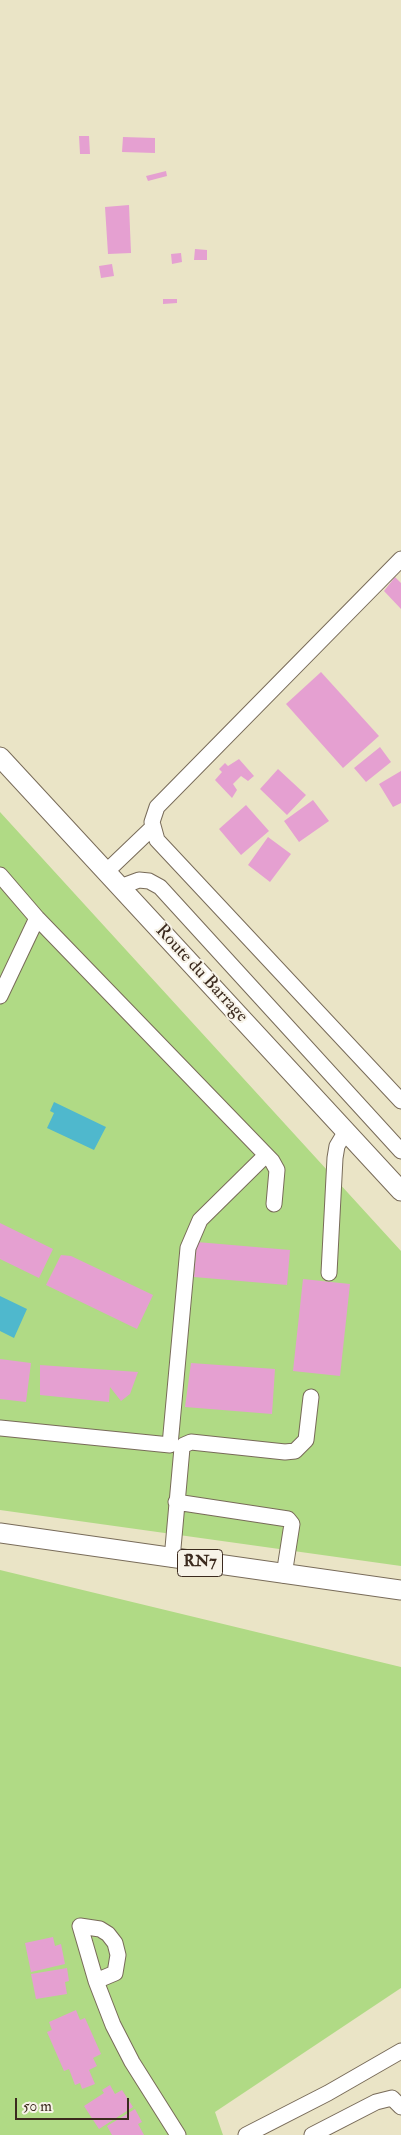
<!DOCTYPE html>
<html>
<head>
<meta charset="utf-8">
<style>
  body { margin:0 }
  #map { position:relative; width:401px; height:2135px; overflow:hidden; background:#eae4c6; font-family:"IM FELL Double Pica",serif }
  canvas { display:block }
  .scale { position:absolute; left:15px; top:2098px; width:114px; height:22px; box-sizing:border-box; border:2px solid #3b2a1e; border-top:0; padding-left:6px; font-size:15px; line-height:18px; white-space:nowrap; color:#3b2a1e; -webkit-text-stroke:4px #f7f3e8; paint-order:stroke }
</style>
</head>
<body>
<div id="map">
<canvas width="401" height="2135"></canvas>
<div class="scale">50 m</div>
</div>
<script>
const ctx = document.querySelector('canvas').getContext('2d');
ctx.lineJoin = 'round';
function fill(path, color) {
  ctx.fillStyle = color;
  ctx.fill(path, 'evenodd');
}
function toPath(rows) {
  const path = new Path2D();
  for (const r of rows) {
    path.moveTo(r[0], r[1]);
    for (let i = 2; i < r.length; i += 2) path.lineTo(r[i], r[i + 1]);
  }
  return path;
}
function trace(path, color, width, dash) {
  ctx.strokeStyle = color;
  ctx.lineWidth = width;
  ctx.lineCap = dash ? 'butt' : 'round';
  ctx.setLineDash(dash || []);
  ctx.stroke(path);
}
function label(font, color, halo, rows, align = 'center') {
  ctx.font = font + ' "IM FELL Double Pica",serif';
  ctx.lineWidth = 4;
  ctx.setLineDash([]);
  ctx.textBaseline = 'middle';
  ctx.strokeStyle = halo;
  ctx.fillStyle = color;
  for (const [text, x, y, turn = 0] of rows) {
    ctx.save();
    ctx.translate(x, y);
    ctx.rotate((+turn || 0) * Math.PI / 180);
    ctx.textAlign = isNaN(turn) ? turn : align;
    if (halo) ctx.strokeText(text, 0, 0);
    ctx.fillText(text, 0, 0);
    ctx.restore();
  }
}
fill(toPath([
  [0,812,401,1251,401,1566,0,1510],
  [0,1570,401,1667,401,1988,215,2112,223,2135,0,2135]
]), '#b0da85');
fill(toPath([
  [54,1102,106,1127,94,1150,47,1128,54,1113,50,1111],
  [0,1296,27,1309,14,1338,0,1331]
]), '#4fb8cd');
fill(toPath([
  [79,136,89,136,90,154,80,154],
  [123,137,155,138,155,153,122,152],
  [166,171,167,176,148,181,146,176],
  [129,205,131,253,108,254,105,207],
  [195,249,207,250,207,260,194,260],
  [181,253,182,262,172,264,171,254],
  [112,264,114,276,101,278,99,266],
  [163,299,177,299,177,303,163,304],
  [395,577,401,583,401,609,384,591],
  [321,672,379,736,343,768,286,704],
  [380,747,391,762,366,782,354,768],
  [239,759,254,776,248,781,241,776,233,784,237,790,232,798,215,780,222,772,219,769,225,763,228,766],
  [278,769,306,795,287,815,260,789],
  [401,771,401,803,393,807,379,784],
  [313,800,329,821,299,842,284,821],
  [246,805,269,831,241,855,219,829],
  [268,837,291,854,270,882,248,865],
  [0,1223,53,1249,39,1278,0,1259],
  [197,1242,290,1250,287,1285,194,1277],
  [61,1255,71,1256,153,1295,137,1329,46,1285],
  [303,1279,350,1284,340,1376,293,1371],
  [0,1359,31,1363,26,1402,0,1399],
  [191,1363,275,1369,272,1414,185,1407],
  [40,1365,138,1372,130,1394,121,1401,110,1387,109,1402,40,1395],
  [53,1937,55,1946,61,1944,65,1964,31,1972,25,1943],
  [67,1968,69,1981,65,1982,67,1994,36,1999,31,1974],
  [76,2010,80,2020,85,2018,101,2054,93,2058,97,2066,89,2070,95,2084,82,2089,80,2083,75,2085,69,2069,64,2071,47,2032,52,2030,49,2022],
  [110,2085,115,2094,122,2090,133,2107,99,2129,84,2106,104,2093,102,2090],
  [135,2109,142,2122,138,2124,144,2135,112,2135,107,2126]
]), '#e5a0d1');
const minor = toPath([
  [401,559,157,807,152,822,157,840,401,1101],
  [106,872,152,828],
  [0,875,37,918,272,1161,277,1170,274,1204],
  [120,887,139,880,149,881,160,887,401,1151],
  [0,996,37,918],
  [329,1273,335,1158,337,1146,346,1131],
  [0,1428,170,1445,188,1248,200,1220,266,1155],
  [176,1502,288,1519,292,1524,284,1575],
  [172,1559,182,1448,184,1445,191,1442,285,1452,295,1451,306,1440,311,1397],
  [96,1981,115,1973,118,1955,115,1943,108,1934,100,1929,80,1926,96,1981,113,2025,132,2062,178,2135],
  [246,2135,328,2093,401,2051],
  [312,2135,376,2102,392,2098,401,2107]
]);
const major = toPath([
  [0,757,401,1191],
  [0,1533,401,1590]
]);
trace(minor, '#786b59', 17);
trace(major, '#786b59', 21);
trace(minor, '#fff', 15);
trace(major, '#fff', 19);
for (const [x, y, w] of [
  [200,1563,45]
]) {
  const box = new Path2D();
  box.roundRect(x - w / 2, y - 13.5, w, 27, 4);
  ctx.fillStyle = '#f7f3e8';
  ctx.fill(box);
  trace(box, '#3b2a1e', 1);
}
label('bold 16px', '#3b2a1e', null, [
  ["RN7",200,1563]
]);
label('18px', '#3b2a1e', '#f7f3e8', [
  ["Route du Barrage",201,974,47]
]);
</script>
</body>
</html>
